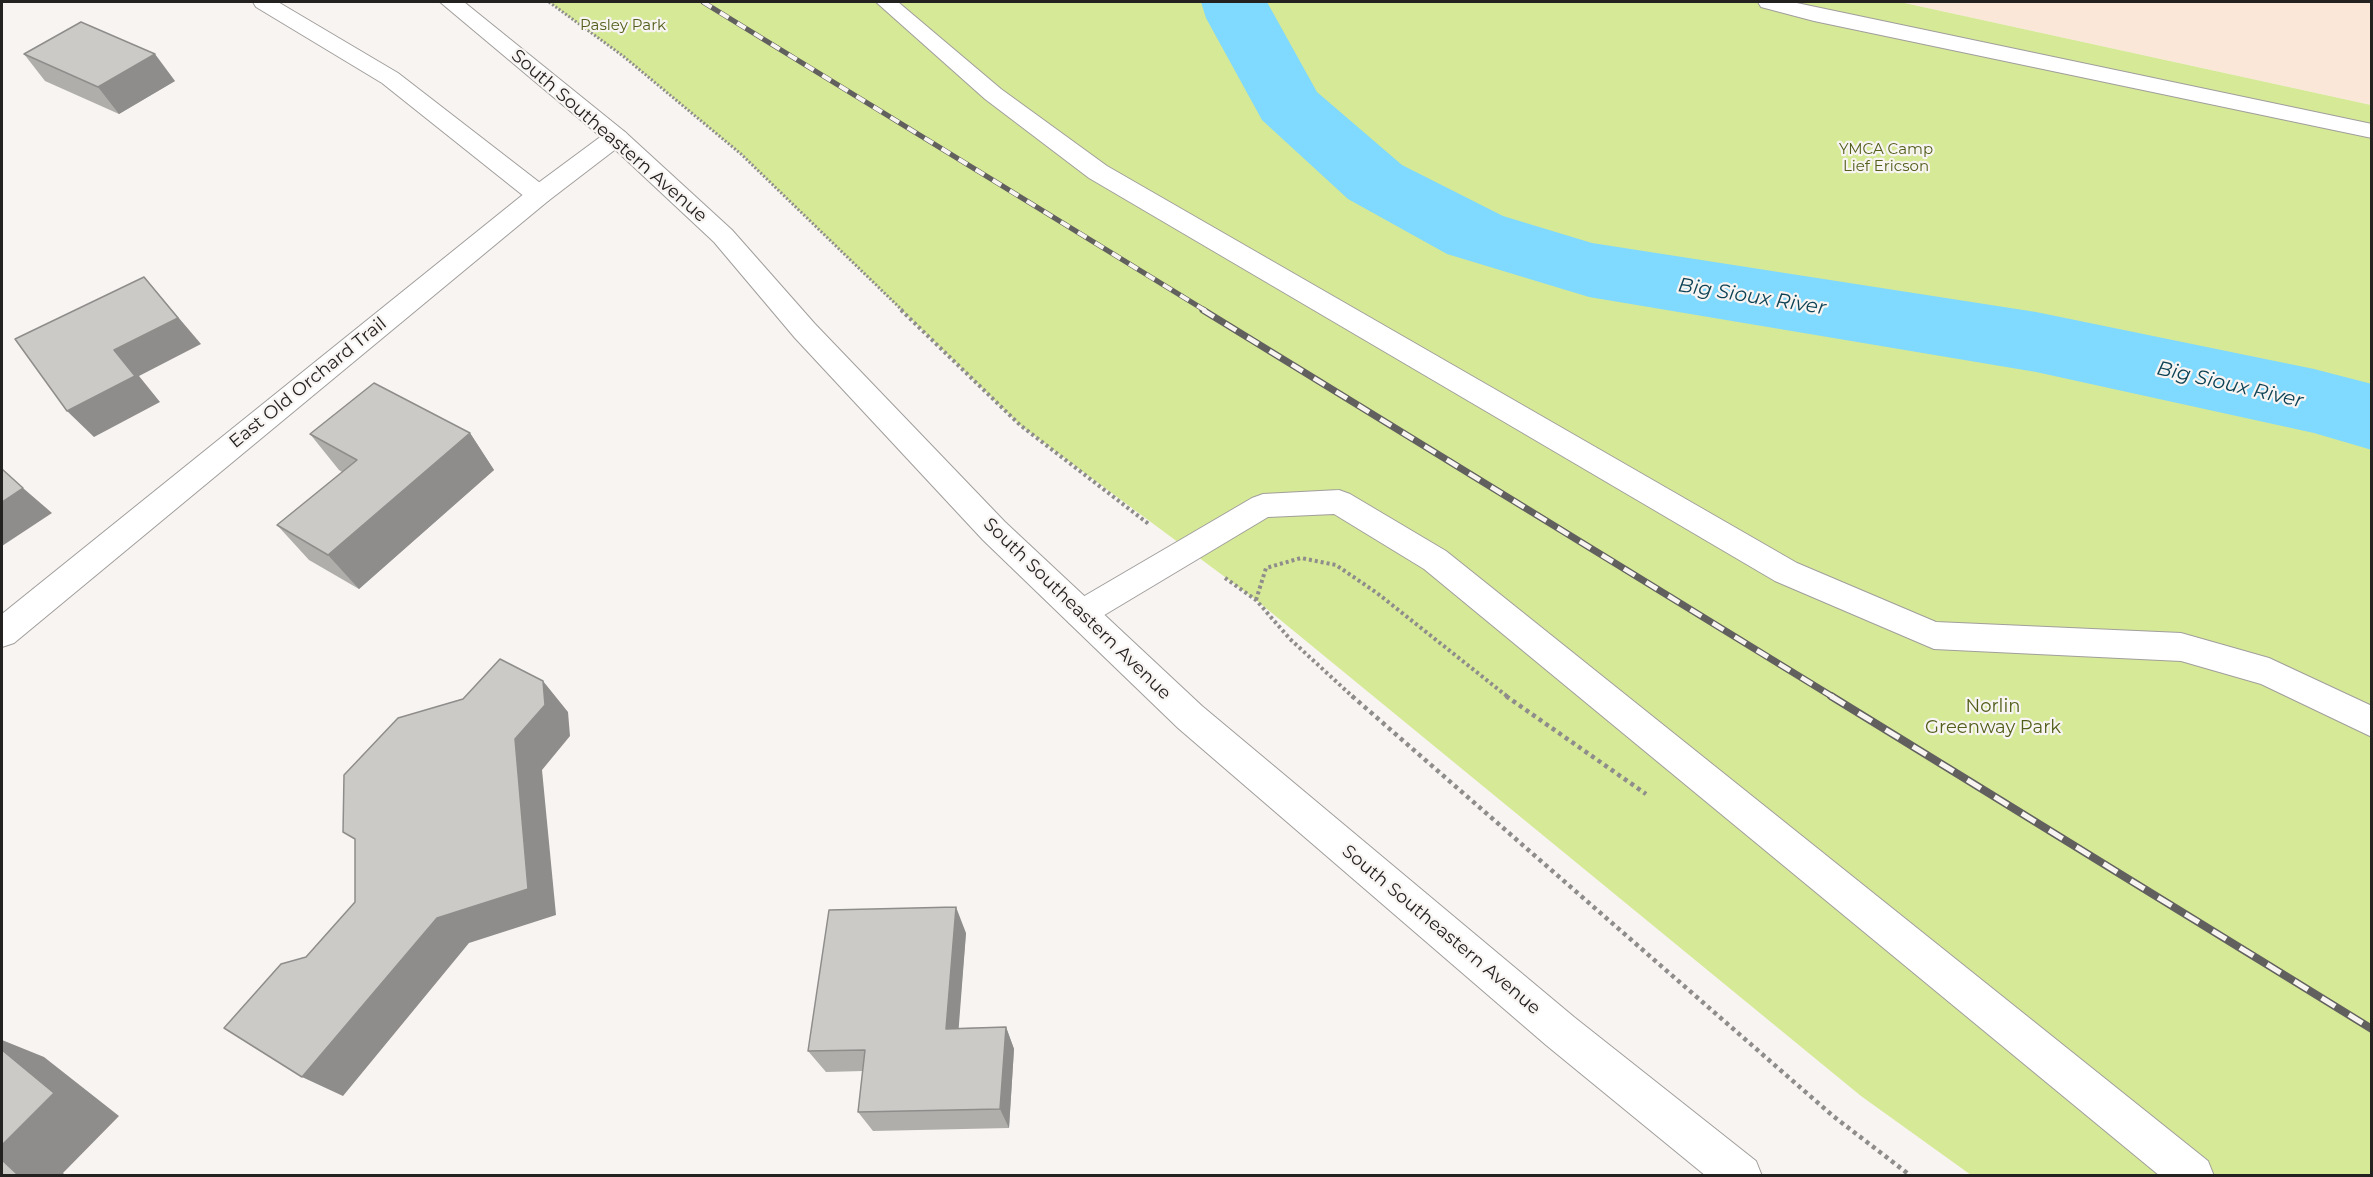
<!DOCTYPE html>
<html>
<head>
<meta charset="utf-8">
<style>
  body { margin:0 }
  #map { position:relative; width:2373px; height:1177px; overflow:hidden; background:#f7f4f2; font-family:Montserrat,sans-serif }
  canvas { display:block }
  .frame { position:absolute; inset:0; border:3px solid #232221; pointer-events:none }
</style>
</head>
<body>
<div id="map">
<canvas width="2373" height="1177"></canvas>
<div class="frame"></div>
</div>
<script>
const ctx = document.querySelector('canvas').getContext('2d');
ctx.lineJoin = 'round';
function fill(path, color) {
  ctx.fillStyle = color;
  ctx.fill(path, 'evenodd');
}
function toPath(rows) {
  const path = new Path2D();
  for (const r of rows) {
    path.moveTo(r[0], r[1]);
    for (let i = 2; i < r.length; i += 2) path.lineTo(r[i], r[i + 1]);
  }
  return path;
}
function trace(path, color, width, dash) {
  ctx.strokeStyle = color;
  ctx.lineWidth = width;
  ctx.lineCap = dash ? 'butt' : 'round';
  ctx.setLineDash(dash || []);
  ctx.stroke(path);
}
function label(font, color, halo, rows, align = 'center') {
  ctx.font = font + ' Montserrat,sans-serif';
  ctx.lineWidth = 4.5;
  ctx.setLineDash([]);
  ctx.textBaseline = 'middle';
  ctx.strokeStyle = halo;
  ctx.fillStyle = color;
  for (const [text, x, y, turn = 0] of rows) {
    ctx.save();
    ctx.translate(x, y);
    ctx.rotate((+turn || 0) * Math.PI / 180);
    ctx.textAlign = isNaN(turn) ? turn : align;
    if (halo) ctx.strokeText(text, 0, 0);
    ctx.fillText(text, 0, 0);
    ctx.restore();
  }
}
fill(toPath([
  [1900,2,2371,2,2371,105]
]), '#fbe7d8');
fill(toPath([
  [549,2,1900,2,2371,105,2371,1175,1971,1175,1861,1096,1256,600,1020,425,741,154,623,56]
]), '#d6e996');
fill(toPath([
  [1201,2,1267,2,1317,92,1402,165,1503,216,1592,243,2036,312,2314,369,2372,384,2372,450,2314,433,2036,372,1589,297,1447,254,1348,199,1262,120,1206,18,1201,2]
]), '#80d9fe');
const lane = toPath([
  [253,2,278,2,398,73,548,189,551,195,548,201,539,203,530,201,382,83,256,7,253,2],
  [876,2,898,2,1001,89,1107,166,1797,563,1936,622,2181,633,2269,658,2372,706,2372,737,2261,684,2181,661,1934,649,1775,581,1089,178,985,99,876,2],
  [1758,2,1792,2,2372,124,2372,138,1814,21,1761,7,1758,2],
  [1339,490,1350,494,1446,551,2208,1161,2214,1176,2160,1176,1424,569,1334,514,1268,517,1091,623,1080,627,1069,623,1064,614,1069,605,1252,498,1263,494,1339,490]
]);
const street = toPath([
  [616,129,625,132,629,137,625,142,548,201,14,643,2,647,2,614,530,189,607,132,616,129]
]);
const secondary = toPath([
  [440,2,464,2,625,132,732,230,815,324,1005,522,1202,706,1574,1017,1756,1161,1762,1176,1706,1176,1546,1045,1178,728,983,540,795,338,714,242,607,142,440,2]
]);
trace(lane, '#a19e9c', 2);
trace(street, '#a19e9c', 2);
trace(secondary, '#a19e9c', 2);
trace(toPath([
  [549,2,623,56,741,154,903,311]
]), '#8f8d8c', 3, [2, 2]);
trace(toPath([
  [901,310,1020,425,1150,525],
  [1225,578,1256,600,1290,639,1353,697],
  [1256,600,1266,568,1301,558,1336,565,1377,593,1508,697]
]), '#8f8d8c', 4, [3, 3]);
trace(toPath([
  [1352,696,1833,1116,1911,1176],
  [1506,696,1646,794]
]), '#8f8d8c', 4.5, [4, 4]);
fill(lane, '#fff');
fill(street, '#fff');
fill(secondary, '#fff');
const railFar2 = toPath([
  [703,2,1206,311]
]);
const railFar1 = toPath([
  [1203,310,1833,697]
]);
const rail = toPath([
  [1831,696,2372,1029]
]);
trace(railFar2, '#62605f', 5);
trace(railFar1, '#62605f', 7);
trace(rail, '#62605f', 8);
trace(railFar2, '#f7f4f2', 4, [10]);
trace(railFar1, '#f7f4f2', 4.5, [13]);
trace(rail, '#f7f4f2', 5, [16]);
fill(toPath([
  [24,54,175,81,119,114,45,81],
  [470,433,494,470,359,589,309,560,277,525,342,472,339,470,310,434],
  [966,933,958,1028,1006,1027,1014,1049,1009,1128,873,1131,858,1112,863,1071,826,1072,808,1051]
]), '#afaeab');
fill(toPath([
  [155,54,175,81,119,114,98,87],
  [144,277,201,344,139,376,160,402,94,437,67,411,114,350],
  [470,433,494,470,359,589,328,555],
  [23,488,52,513,2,546,2,502],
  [543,681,568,712,570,736,542,770,556,915,469,943,343,1096,302,1077,515,739],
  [956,907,966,933,957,1050,946,1029],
  [1006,1027,1014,1049,1009,1128,1000,1109],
  [2,1040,44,1057,119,1116,63,1173,66,1176,19,1176,2,1160]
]), '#8f8d8b');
const building = toPath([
  [81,22,155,54,98,87,24,54,81,22],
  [144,277,178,318,114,350,135,376,67,411,15,339,144,277],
  [374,383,470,433,328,555,277,525,357,460,310,434,374,383],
  [2,469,23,488,2,502,2,469],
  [500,659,543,681,545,705,515,739,528,889,437,918,302,1077,224,1028,281,964,306,957,355,902,355,839,343,832,344,775,398,718,463,699,500,659],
  [956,907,946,1029,1006,1027,1000,1109,858,1112,865,1050,808,1051,829,910,956,907],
  [2,1050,54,1093,2,1145,2,1050],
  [2,1160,19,1176,2,1176,2,1160]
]);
fill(building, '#cccac7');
trace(building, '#8f8d8b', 1.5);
label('15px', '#525f1a', '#f7f4f2', [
  ["Pasley Park",623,26],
  ["YMCA Camp",1886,150],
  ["Lief Ericson",1886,167]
]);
label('18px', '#232221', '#f7f4f2', [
  ["South Southeastern Avenue",609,136,41],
  ["East Old Orchard Trail",308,383,-39],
  ["South Southeastern Avenue",1077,609,44],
  ["South Southeastern Avenue",1441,930,40]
]);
label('18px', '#525f1a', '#f7f4f2', [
  ["Norlin",1993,707],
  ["Greenway Park",1993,728]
]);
label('italic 20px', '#0d4255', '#f7f4f2', [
  ["Big Sioux River",1752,297,9],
  ["Big Sioux River",2230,385,13]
]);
</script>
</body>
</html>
